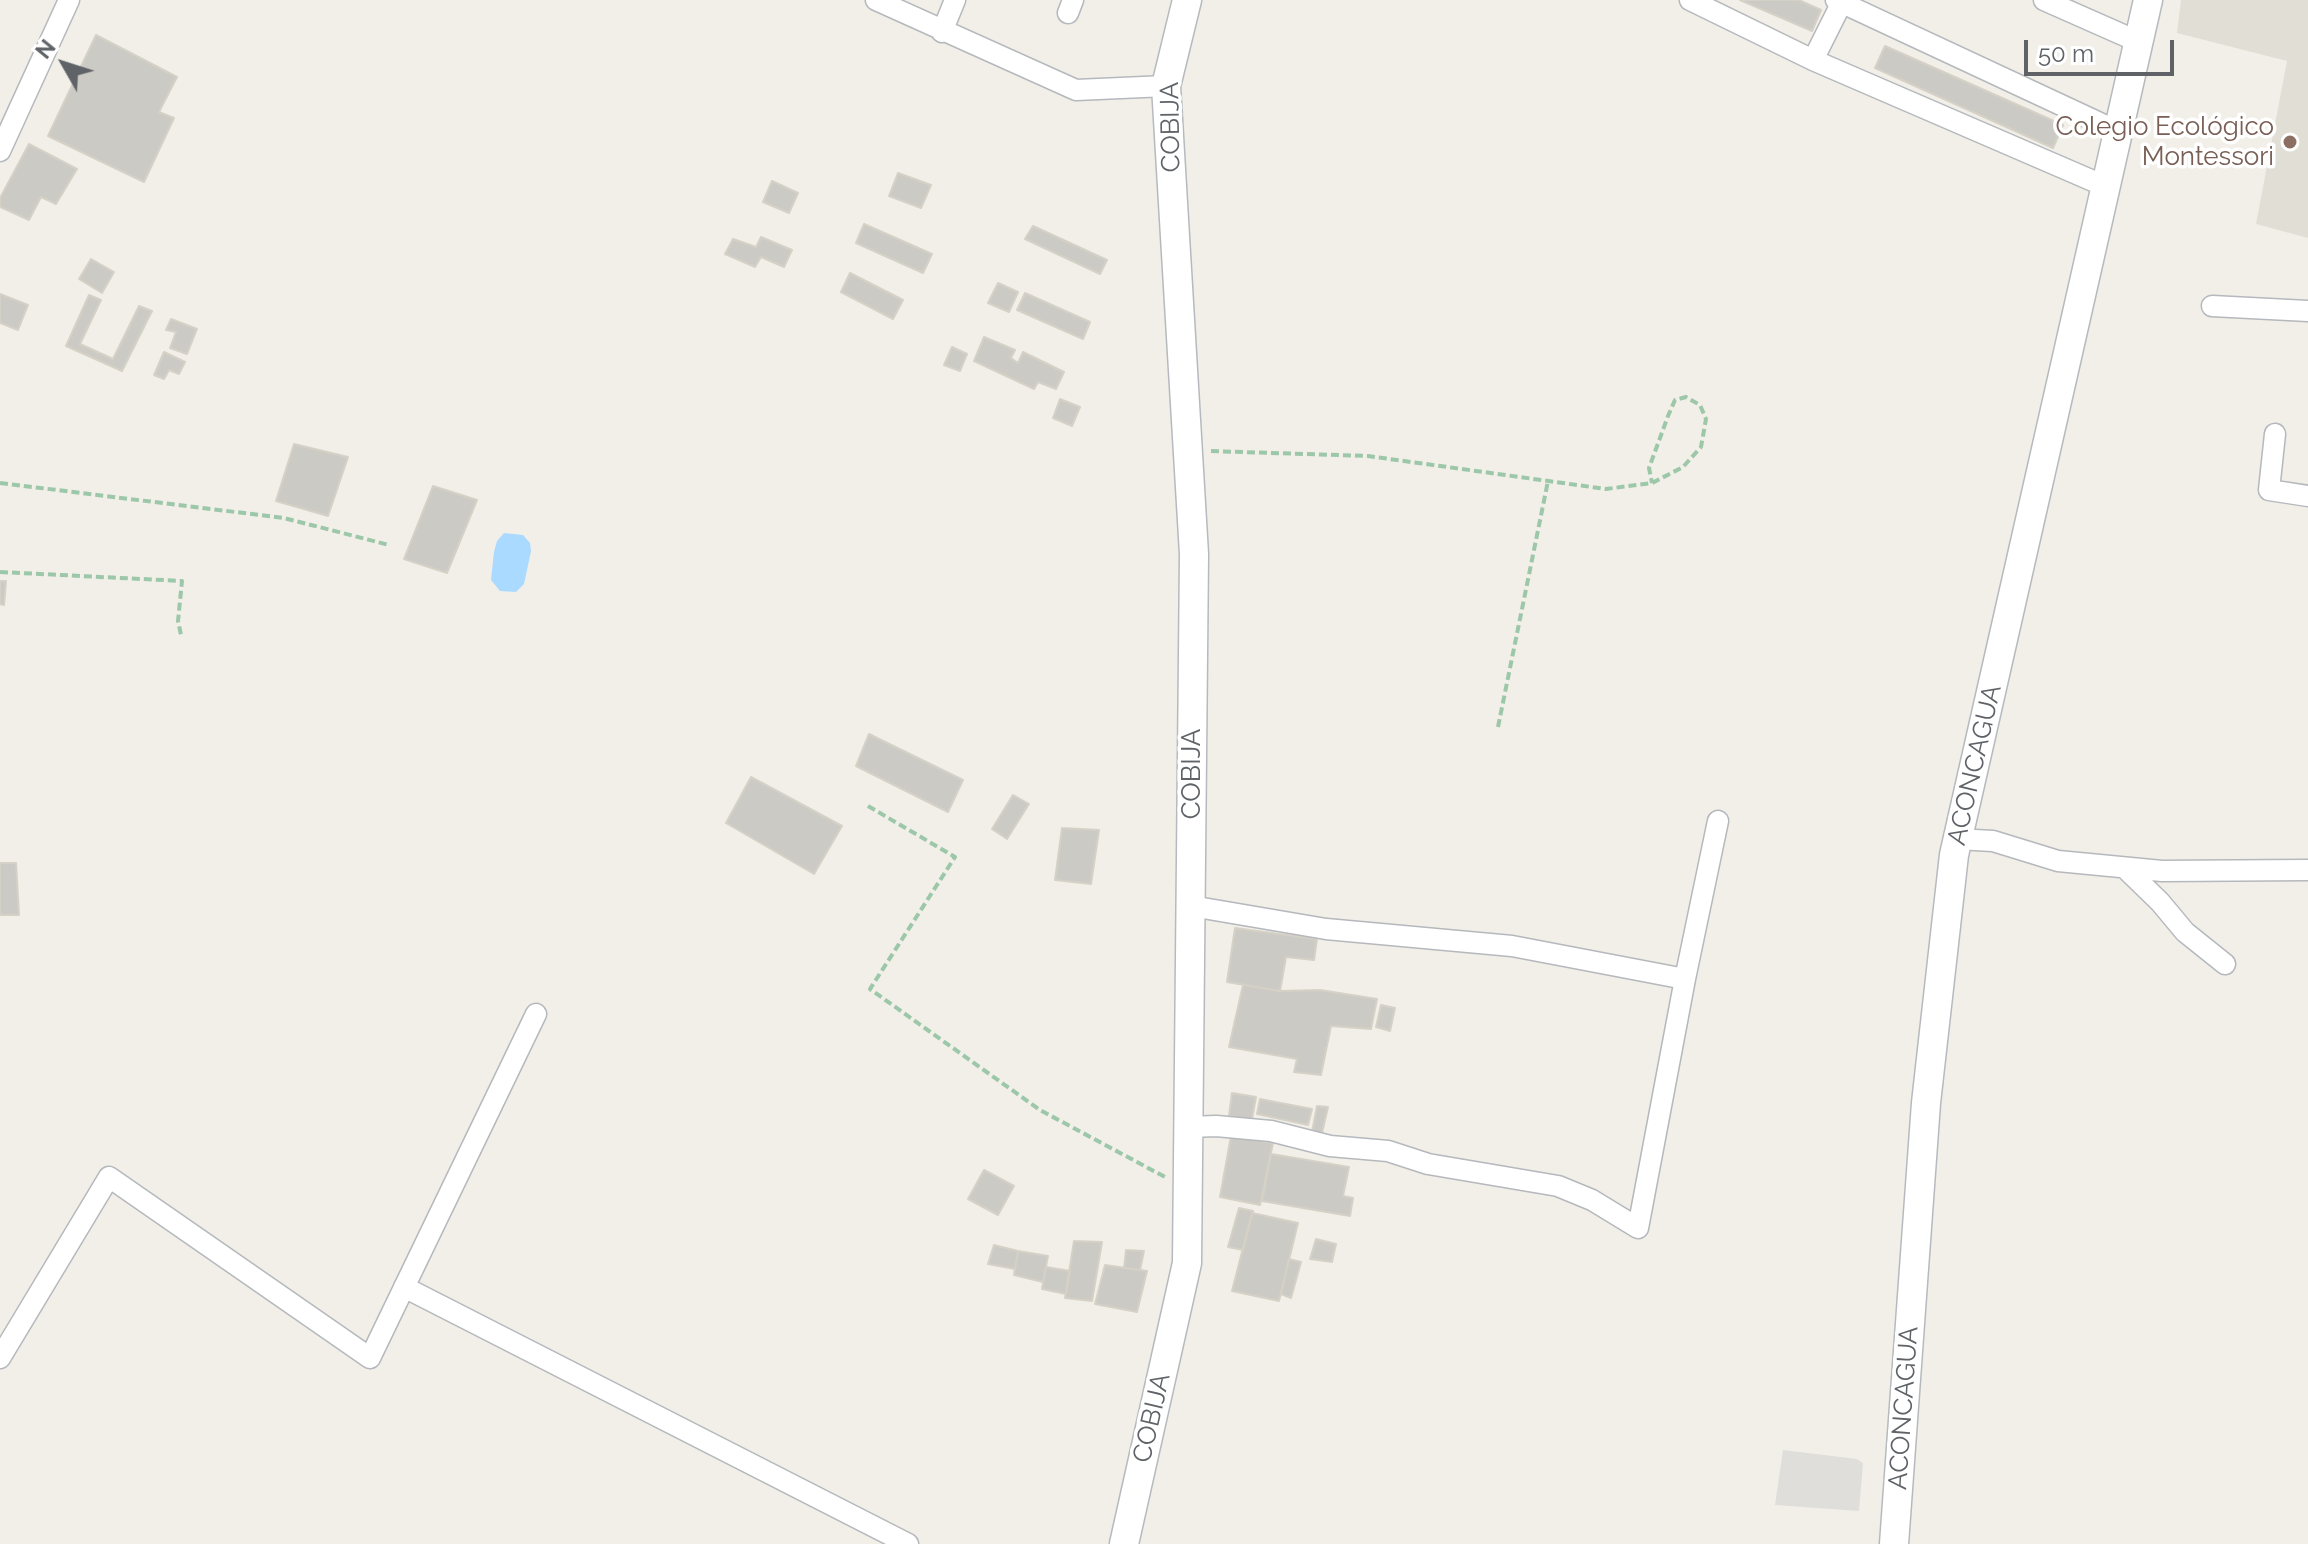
<!DOCTYPE html>
<html>
<head>
<meta charset="utf-8">
<style>
  body { margin:0 }
  #map { position:relative; width:2308px; height:1544px; overflow:hidden; background:#f1efe8; font-family:Raleway,sans-serif }
  canvas { display:block }
  .north { position:absolute; left:24px; top:24px; width:80px; height:80px; -webkit-text-stroke:6px #fff; paint-order:stroke; rotate:309deg; font-size:22px; font-weight:700; line-height:32px; text-align:center; color:#5f6368 }
  .north::after { content:''; display:block; margin:auto; width:28px; height:36px; background:#5f6368; clip-path:polygon(50% 0,100% 100%,50% 72%,0 100%) }
  .scale { position:absolute; left:2024px; top:40px; width:150px; height:36px; box-sizing:border-box; border:4px solid #5f6368; border-top:0; padding-left:10px; font-size:24px; line-height:28px; white-space:nowrap; color:#5f6368; -webkit-text-stroke:6px #fff; paint-order:stroke }
</style>
</head>
<body>
<div id="map">
<canvas width="2308" height="1544"></canvas>
<div class="north">N</div>
<div class="scale">50 m</div>
</div>
<script>
const ctx = document.querySelector('canvas').getContext('2d');
ctx.lineJoin = 'round';
function fill(path, color) {
  ctx.fillStyle = color;
  ctx.fill(path, 'evenodd');
}
function toPath(rows) {
  const path = new Path2D();
  for (const r of rows) {
    path.moveTo(r[0], r[1]);
    for (let i = 2; i < r.length; i += 2) path.lineTo(r[i], r[i + 1]);
  }
  return path;
}
function trace(path, color, width, dash) {
  ctx.strokeStyle = color;
  ctx.lineWidth = width;
  ctx.lineCap = dash ? 'butt' : 'round';
  ctx.setLineDash(dash || []);
  ctx.stroke(path);
}
function label(font, color, halo, rows, align = 'center') {
  ctx.font = font + ' Raleway,sans-serif';
  ctx.lineWidth = 7;
  ctx.setLineDash([]);
  ctx.textBaseline = 'middle';
  ctx.strokeStyle = halo;
  ctx.fillStyle = color;
  for (const [text, x, y, turn = 0] of rows) {
    ctx.save();
    ctx.translate(x, y);
    ctx.rotate((+turn || 0) * Math.PI / 180);
    ctx.textAlign = isNaN(turn) ? turn : align;
    if (halo) ctx.strokeText(text, 0, 0);
    ctx.fillText(text, 0, 0);
    ctx.restore();
  }
}
fill(toPath([
  [1783,1450,1857,1459,1863,1463,1859,1511,1775,1505]
]), '#e0deda');
fill(toPath([
  [2181,0,2308,0,2308,238,2256,224,2287,61,2177,33]
]), '#e1ded6');
fill(toPath([
  [504,533,523,535,530,543,531,551,524,584,516,592,500,591,491,580,494,552,497,541]
]), '#aadaff');
const building = toPath([
  [1740,0,1799,0,1821,10,1812,31,1740,0],
  [96,35,177,77,159,112,174,118,144,182,48,136,96,35],
  [1885,46,2063,125,2053,148,1875,68,1885,46],
  [29,144,77,169,56,204,41,197,29,220,0,207,0,198,29,144],
  [898,173,931,185,921,208,889,196,898,173],
  [772,181,798,193,789,213,763,202,772,181],
  [864,224,932,254,923,273,856,243,864,224],
  [1033,226,1107,260,1100,274,1025,239,1033,226],
  [761,237,792,250,784,267,761,257,755,267,725,254,733,239,756,247,761,237],
  [91,259,114,272,102,293,79,279,91,259],
  [850,273,903,300,893,319,841,292,850,273],
  [998,283,1018,292,1009,312,988,303,998,283],
  [1025,293,1090,322,1083,339,1017,310,1025,293],
  [0,294,28,305,18,330,0,323,0,294],
  [89,295,101,300,80,344,113,359,139,306,152,311,122,371,66,346,89,295],
  [171,319,197,329,187,354,170,348,176,332,166,330,171,319],
  [984,337,1015,350,1011,358,1018,363,1023,352,1064,372,1056,389,1038,382,1034,389,974,361,984,337],
  [952,347,967,354,960,371,944,365,952,347],
  [164,352,185,362,179,374,169,370,164,379,154,375,164,352],
  [1060,399,1080,407,1072,426,1053,418,1060,399],
  [294,444,348,457,328,516,276,501,294,444],
  [433,486,477,500,447,573,404,559,433,486],
  [0,581,6,581,4,605,0,604,0,581],
  [869,734,963,780,948,812,856,766,869,734],
  [751,777,842,826,814,874,726,823,751,777],
  [1013,795,1029,804,1007,839,992,829,1013,795],
  [1062,828,1099,830,1091,884,1055,880,1062,828],
  [0,863,16,863,19,915,0,915,0,863],
  [1235,928,1317,939,1314,960,1286,957,1280,991,1227,982,1235,928],
  [1243,985,1280,991,1320,990,1377,999,1371,1029,1331,1026,1321,1075,1294,1072,1297,1059,1229,1047,1243,985],
  [1381,1005,1395,1008,1390,1031,1376,1027,1381,1005],
  [1232,1093,1256,1097,1252,1119,1229,1116,1232,1093],
  [1260,1099,1312,1109,1308,1125,1257,1114,1260,1099],
  [1317,1106,1328,1107,1322,1133,1312,1132,1317,1106],
  [1231,1136,1273,1143,1260,1205,1220,1197,1231,1136],
  [1271,1154,1349,1167,1343,1196,1353,1198,1350,1216,1262,1201,1271,1154],
  [984,1170,1014,1186,998,1215,968,1199,984,1170],
  [1239,1208,1253,1211,1243,1250,1228,1247,1239,1208],
  [1252,1213,1298,1223,1279,1301,1232,1291,1252,1213],
  [1316,1239,1336,1244,1332,1262,1310,1259,1316,1239],
  [1074,1241,1102,1242,1092,1301,1065,1298,1074,1241],
  [994,1245,1018,1251,1015,1269,988,1264,994,1245],
  [1126,1250,1144,1251,1140,1270,1124,1268,1126,1250],
  [1018,1251,1048,1256,1043,1282,1014,1275,1018,1251],
  [1289,1259,1301,1262,1291,1298,1281,1294,1289,1259],
  [1105,1265,1147,1271,1137,1312,1095,1304,1105,1265],
  [1046,1267,1070,1271,1066,1294,1042,1289,1046,1267]
]);
fill(building, '#cccac5');
trace(building, '#d6d1c6', 2);
const street = toPath([
  [876,0,1076,90,1166,86],
  [1690,0,1813,60,2107,187],
  [1836,0,2119,132],
  [2044,0,2139,42],
  [1068,13,1073,0],
  [942,32,955,0],
  [1813,60,1843,0],
  [0,151,69,0],
  [2212,306,2308,311],
  [2275,434,2269,490,2308,496],
  [1957,839,1993,841,2058,861,2162,871,2308,870],
  [2125,868,2160,902,2185,932,2225,964],
  [1685,979,1718,821],
  [1189,1127,1216,1126,1271,1131,1330,1146,1388,1151,1428,1164,1558,1186,1592,1200,1638,1228,1685,979,1512,946,1326,929,1191,906],
  [404,1287,908,1544],
  [0,1358,109,1177,370,1358,536,1014]
]);
const secondary = toPath([
  [1124,1544,1187,1263,1194,554,1166,86,1187,0],
  [1894,1544,1926,1103,1954,855,2148,0]
]);
trace(street, '#b5b8bc', 23);
trace(secondary, '#b6babf', 31);
trace(toPath([
  [1211,451,1368,456,1606,489,1652,483,1683,467,1701,447,1706,419,1700,405,1686,397,1675,400,1668,416,1649,468,1652,483],
  [0,483,284,518,389,545],
  [0,572,182,581,178,621,181,635],
  [1498,727,1548,481],
  [868,806,955,857,870,989,1040,1110,1165,1177]
]), '#9cc7a9', 4, [8, 4]);
trace(street, '#fff', 20);
trace(secondary, '#fff', 28);
for (const [x, y, r, color] of [
  [2290,142,8,"#8d6e63"]
]) {
  const dot = new Path2D();
  dot.arc(x, y, r, 0, 2 * Math.PI);
  ctx.fillStyle = color;
  ctx.fill(dot);
  trace(dot, '#fff', 3);
}
label('26px', '#5f6368', '#fff', [
  ["COBIJA",1171,127,-91],
  ["ACONCAGUA",1975,765,-77],
  ["COBIJA",1192,774,-90],
  ["ACONCAGUA",1904,1408,-86],
  ["COBIJA",1152,1418,-77]
]);
label('26px', '#785e54', '#fff', [
  ["Colegio Ecológico",2274,127],
  ["Montessori",2274,157]
], 'right');
</script>
</body>
</html>
